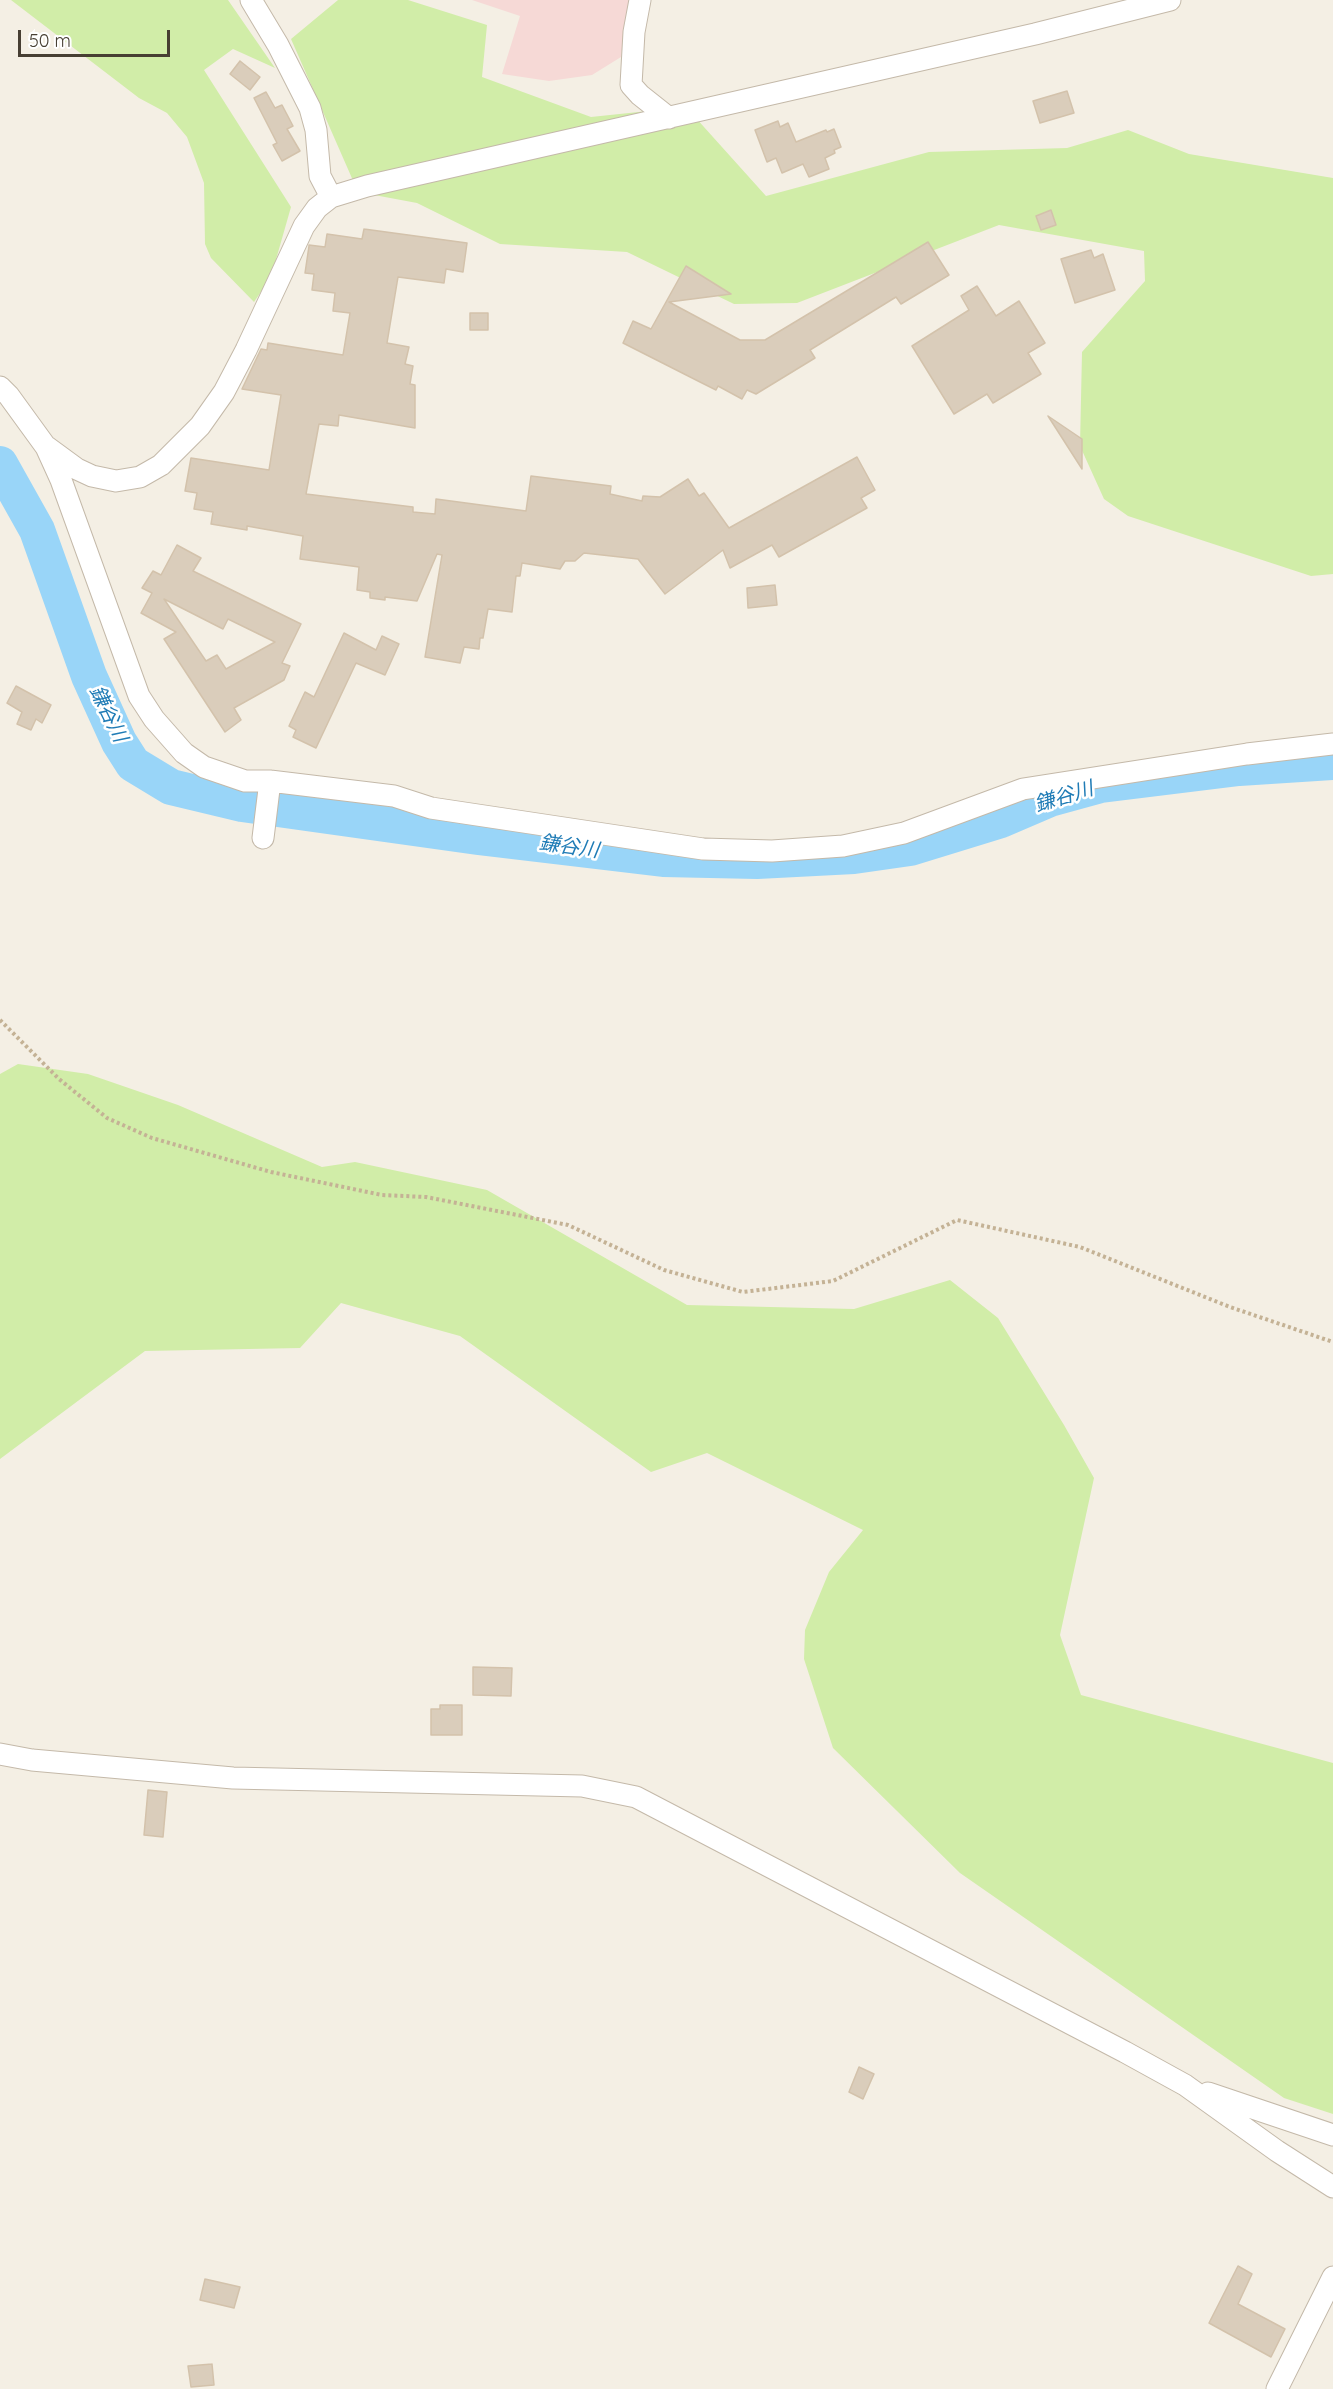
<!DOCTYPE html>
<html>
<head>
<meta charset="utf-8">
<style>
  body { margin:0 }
  #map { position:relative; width:1333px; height:2389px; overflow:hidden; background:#f4efe4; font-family:Quicksand,sans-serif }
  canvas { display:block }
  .scale { position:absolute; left:18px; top:30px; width:152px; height:27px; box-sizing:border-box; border:3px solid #473f33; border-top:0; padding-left:8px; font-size:18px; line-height:21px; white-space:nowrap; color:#473f33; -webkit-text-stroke:4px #fff; paint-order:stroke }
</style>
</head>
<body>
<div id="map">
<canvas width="1333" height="2389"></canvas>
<div class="scale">50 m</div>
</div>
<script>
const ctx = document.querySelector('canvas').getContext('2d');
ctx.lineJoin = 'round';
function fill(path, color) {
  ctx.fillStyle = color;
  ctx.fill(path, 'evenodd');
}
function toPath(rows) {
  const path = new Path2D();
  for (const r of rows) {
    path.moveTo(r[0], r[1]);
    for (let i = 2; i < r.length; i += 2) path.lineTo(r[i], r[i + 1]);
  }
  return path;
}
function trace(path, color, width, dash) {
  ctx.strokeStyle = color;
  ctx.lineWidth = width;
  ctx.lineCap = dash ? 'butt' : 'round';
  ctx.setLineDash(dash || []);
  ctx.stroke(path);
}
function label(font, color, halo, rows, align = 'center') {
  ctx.font = font + ' Quicksand,"Noto Sans JP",sans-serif';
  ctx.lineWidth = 5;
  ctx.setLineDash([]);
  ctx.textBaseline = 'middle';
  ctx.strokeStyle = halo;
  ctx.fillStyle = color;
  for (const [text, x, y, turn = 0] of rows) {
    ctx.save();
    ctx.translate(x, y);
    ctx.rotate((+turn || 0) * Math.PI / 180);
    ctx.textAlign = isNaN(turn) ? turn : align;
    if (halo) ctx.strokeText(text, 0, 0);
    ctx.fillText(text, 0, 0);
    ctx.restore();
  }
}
fill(toPath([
  [472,0,630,0,621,57,592,75,549,81,502,74,520,16]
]), '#f6d9d6');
fill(toPath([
  [11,0,228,0,275,68,233,49,204,70,291,207,271,277,254,302,211,258,205,244,204,183,187,137,167,113,139,98],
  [338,0,408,0,487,25,482,77,591,117,686,107,766,196,929,152,1067,148,1128,130,1189,154,1333,178,1333,574,1311,576,1128,516,1104,499,1080,446,1082,352,1145,281,1144,251,999,225,797,303,734,304,627,252,500,244,417,203,358,192,291,39],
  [18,1064,88,1074,178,1105,322,1167,355,1162,487,1190,687,1305,854,1309,950,1280,998,1318,1064,1425,1094,1478,1060,1635,1081,1695,1333,1763,1333,2114,1284,2098,960,1873,833,1748,804,1659,805,1630,829,1572,863,1530,707,1453,651,1472,460,1336,341,1303,300,1348,145,1351,0,1459,0,1074]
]), '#d1eda8');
trace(toPath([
  [0,464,37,530,89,676,119,742,133,764,171,787,242,804,478,837,663,859,757,861,854,856,910,848,1001,820,1050,799,1101,785,1239,768,1333,762]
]), '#99d5f8', 36);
const building = toPath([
  [240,61,260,77,250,90,230,74,240,61],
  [1067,91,1074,113,1040,123,1033,101,1067,91],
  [266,92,275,108,282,105,293,126,287,129,300,151,282,161,273,145,277,143,254,98,266,92],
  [778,121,780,127,788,123,796,142,826,130,827,132,834,129,841,147,834,150,835,153,825,158,829,169,809,177,803,164,782,173,776,158,767,162,755,130,778,121],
  [1051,210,1056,225,1041,230,1036,216,1051,210],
  [364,229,467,243,463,272,446,269,444,283,398,277,387,343,409,347,405,364,413,366,410,384,415,385,415,428,339,415,338,426,319,424,306,494,413,507,413,512,435,514,436,499,526,511,531,476,611,486,610,494,642,501,643,496,660,497,688,479,699,496,704,493,729,528,857,457,875,490,861,498,867,508,779,557,772,545,730,568,723,550,665,594,638,559,584,553,575,561,565,561,560,569,522,563,520,576,516,576,512,612,488,609,483,638,480,638,479,649,464,647,460,663,425,657,442,555,437,554,417,601,385,597,385,600,370,598,370,592,357,590,359,567,300,559,303,536,247,526,247,530,211,524,213,512,194,509,197,493,185,491,191,458,269,470,281,395,242,389,261,349,267,350,268,343,343,355,350,313,333,311,335,293,312,290,314,274,305,273,309,246,309,245,325,247,327,234,362,239,364,229],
  [928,242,949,275,901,304,896,297,810,350,815,358,756,394,747,390,742,399,718,386,716,390,700,382,623,343,633,321,651,329,686,266,731,294,669,302,740,340,765,340,928,242],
  [1091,250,1094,258,1103,254,1115,290,1075,303,1061,259,1091,250],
  [977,286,996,316,1019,301,1045,343,1028,353,1041,374,993,403,987,394,954,414,912,346,969,310,961,296,977,286],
  [470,313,488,313,488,330,470,330,470,313],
  [1048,416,1082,439,1082,469,1048,416],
  [177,545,201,558,193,571,301,624,282,663,290,666,284,680,234,708,241,720,225,732,164,639,176,632,141,613,152,593,142,588,153,571,161,575,177,545],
  [164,599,223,629,228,619,275,642,226,669,217,655,206,661,164,599],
  [775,585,777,605,748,608,747,588,775,585],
  [344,633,376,650,382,636,399,644,385,675,356,663,316,748,293,737,296,730,289,726,305,692,314,697,344,633],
  [16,686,51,705,42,723,36,719,31,730,17,724,22,712,7,703,16,686],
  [473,1667,512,1668,511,1696,473,1695,473,1667],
  [440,1705,462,1705,462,1735,431,1735,431,1709,440,1709,440,1705],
  [148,1790,167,1792,163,1837,144,1835,148,1790],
  [859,2067,874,2074,863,2099,849,2092,859,2067],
  [1238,2266,1252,2274,1238,2304,1285,2329,1271,2357,1209,2323,1238,2266],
  [205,2279,240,2287,234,2308,200,2300,205,2279],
  [212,2364,214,2385,191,2387,188,2366,212,2364]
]);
fill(building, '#dacdbb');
trace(building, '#d3c2ab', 1.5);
const minor = toPath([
  [251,0,278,45,310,108,316,130,320,176,331,197],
  [640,0,634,32,631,85,640,95,669,118],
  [0,387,9,396,46,447,61,480,139,696,154,719,184,753,204,767,245,781,270,781,394,796,431,808,703,849,772,851,843,846,904,833,1023,789,1247,754,1333,744],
  [47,447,77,469,92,476,116,481,140,477,161,465,200,426,224,392,246,350,304,226,317,208,331,197,367,186,1035,34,1170,0],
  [263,838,270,781],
  [0,1754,32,1760,233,1778,582,1786,636,1797,1125,2052,1185,2085,1277,2151,1333,2187],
  [1208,2093,1333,2135],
  [1277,2389,1333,2277]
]);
trace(minor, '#c4b9a9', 23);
trace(toPath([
  [0,1020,59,1079,107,1118,152,1138,271,1172,382,1195,426,1197,568,1225,664,1270,743,1292,833,1281,957,1220,1080,1247,1230,1307,1333,1342]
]), '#c4b295', 4, [3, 3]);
trace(minor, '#fff', 21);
label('italic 20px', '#207cb6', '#fff', [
  ["鎌谷川",108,714,64],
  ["鎌谷川",1064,797,-17],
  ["鎌谷川",569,847,8]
]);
</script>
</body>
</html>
